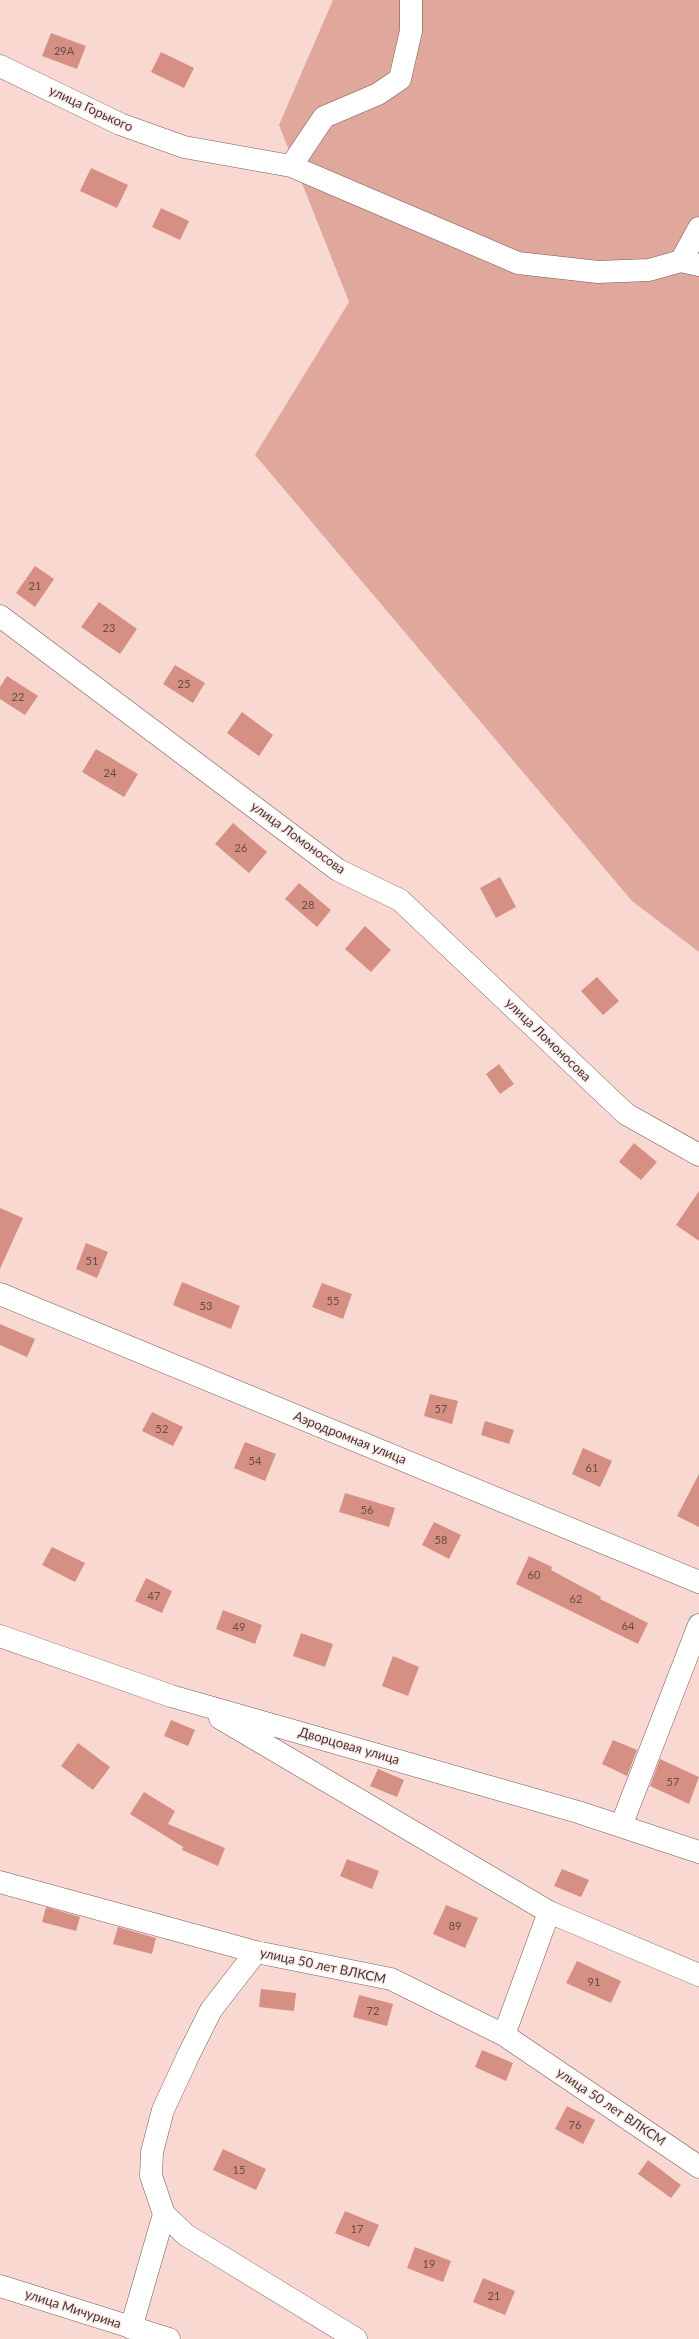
<!DOCTYPE html>
<html>
<head>
<meta charset="utf-8">
<style>
  body { margin:0 }
  canvas { display:block; background:#f9d8d2 }
</style>
</head>
<body>
<canvas width="699" height="2339"></canvas>
<script>
const ctx = document.querySelector('canvas').getContext('2d');
ctx.lineJoin = 'round';
function fill(path, color) {
  ctx.fillStyle = color;
  ctx.fill(path, 'evenodd');
}
function toPath(rows) {
  const path = new Path2D();
  for (const r of rows) {
    path.moveTo(r[0], r[1]);
    for (let i = 2; i < r.length; i += 2) path.lineTo(r[i], r[i + 1]);
  }
  return path;
}
function trace(path, color, width, dash) {
  ctx.strokeStyle = color;
  ctx.lineWidth = width;
  ctx.lineCap = dash ? 'butt' : 'round';
  ctx.setLineDash(dash || []);
  ctx.stroke(path);
}
function label(font, color, halo, rows, align = 'center') {
  ctx.font = font + ' Lato,sans-serif';
  ctx.lineWidth = 3;
  ctx.setLineDash([]);
  ctx.textBaseline = 'middle';
  ctx.strokeStyle = halo;
  ctx.fillStyle = color;
  for (const [text, x, y, turn = 0] of rows) {
    ctx.save();
    ctx.translate(x, y);
    ctx.rotate((+turn || 0) * Math.PI / 180);
    ctx.textAlign = isNaN(turn) ? turn : align;
    if (halo) ctx.strokeText(text, 0, 0);
    ctx.fillText(text, 0, 0);
    ctx.restore();
  }
}
fill(toPath([
  [333,0,699,0,699,952,632,901,255,455,349,302,279,125]
]), '#e0a79d');
fill(toPath([
  [51,33,86,46,77,69,42,56],
  [161,52,194,68,184,88,151,72],
  [91,168,128,185,117,208,80,191],
  [161,208,189,221,180,240,152,227],
  [35,566,54,579,35,607,16,593],
  [99,602,137,629,120,654,81,627],
  [175,665,205,683,193,703,163,684],
  [7,676,38,696,25,715,0,699,0,687],
  [242,712,273,735,259,756,227,733],
  [96,749,138,774,124,797,82,772],
  [233,823,267,852,249,873,215,844],
  [500,877,516,907,496,918,480,888],
  [299,883,331,910,317,927,285,899],
  [365,926,391,950,371,972,345,949],
  [597,977,619,1001,603,1015,581,991],
  [499,1064,514,1084,500,1094,486,1074],
  [634,1143,657,1162,641,1180,619,1162],
  [699,1191,699,1241,676,1225],
  [0,1208,23,1218,0,1269],
  [86,1243,108,1252,97,1278,76,1269],
  [182,1282,240,1306,231,1329,173,1305],
  [322,1283,352,1294,343,1319,312,1307],
  [0,1324,35,1339,27,1357,0,1345],
  [430,1394,458,1401,452,1424,424,1416],
  [152,1412,183,1427,173,1446,142,1431],
  [485,1421,514,1430,509,1444,481,1435],
  [245,1442,276,1454,265,1481,234,1468],
  [583,1448,612,1461,600,1487,572,1474],
  [699,1474,699,1527,677,1516],
  [345,1493,395,1508,389,1527,339,1512],
  [434,1522,461,1535,449,1559,422,1545],
  [52,1547,85,1563,75,1582,42,1565],
  [529,1556,552,1567,551,1570,601,1597,600,1599,648,1623,638,1644,516,1584],
  [146,1578,172,1591,162,1613,135,1601],
  [223,1610,262,1625,255,1644,216,1629],
  [301,1633,333,1644,325,1667,293,1656],
  [393,1656,419,1667,408,1696,382,1686],
  [171,1720,195,1730,188,1746,164,1736],
  [613,1740,637,1750,627,1776,602,1764],
  [78,1743,110,1767,93,1790,61,1766],
  [660,1759,699,1777,689,1804,650,1786],
  [378,1769,404,1780,397,1797,370,1786],
  [144,1792,175,1811,168,1824,225,1848,218,1866,182,1850,183,1847,130,1814],
  [347,1859,379,1871,372,1889,340,1876],
  [562,1869,589,1880,581,1897,554,1886],
  [446,1905,478,1918,465,1948,433,1934],
  [46,1907,80,1917,76,1931,42,1922],
  [118,1927,156,1938,152,1954,113,1944],
  [577,1961,621,1981,611,2003,566,1983],
  [261,1989,296,1993,294,2011,259,2007],
  [359,1995,393,2004,387,2026,353,2017],
  [482,2050,513,2063,506,2081,475,2067],
  [567,2106,595,2120,583,2144,555,2129],
  [223,2149,266,2169,256,2190,213,2170],
  [648,2160,681,2185,671,2198,638,2174],
  [345,2211,379,2225,369,2247,335,2233],
  [415,2247,451,2261,443,2282,407,2268],
  [483,2278,515,2291,505,2315,473,2302]
]), '#d68f83');
const minor = toPath([
  [0,66,120,124,184,147,291,166,518,263,598,272,649,270,681,261,699,228],
  [291,166,324,117,378,94,400,79,411,31,411,0],
  [681,261,699,265],
  [0,616,338,870,400,900,626,1114,699,1155],
  [0,1294,699,1582],
  [0,1636,171,1696,578,1812,699,1852],
  [220,1718,549,1912,699,1975],
  [621,1826,699,1625],
  [0,1882,256,1952,391,1979,504,2035,699,2167],
  [256,1952,211,2010,189,2054,163,2110,152,2152,151,2176,164,2214,186,2235,356,2339],
  [504,2035,549,1912],
  [0,2286,169,2339],
  [131,2328,164,2214]
]);
trace(minor, '#785b56', 23);
trace(minor, '#fff', 22);
label('11px', '#674c47', null, [
  ["29А",64,51],
  ["21",35,586],
  ["23",109,628],
  ["25",184,684],
  ["22",18,697],
  ["24",110,773],
  ["26",241,848],
  ["28",308,905],
  ["51",92,1261],
  ["55",333,1301],
  ["53",206,1306],
  ["57",441,1409],
  ["52",162,1429],
  ["54",255,1461],
  ["61",592,1468],
  ["56",367,1510],
  ["58",441,1540],
  ["60",534,1575],
  ["47",154,1596],
  ["62",576,1599],
  ["64",628,1626],
  ["49",239,1627],
  ["57",673,1782],
  ["89",455,1926],
  ["91",594,1982],
  ["72",373,2011],
  ["76",575,2125],
  ["15",239,2170],
  ["17",357,2229],
  ["19",429,2264],
  ["21",494,2296]
]);
label('13px', '#423633', '#fde9e5', [
  ["улица Горького",91,109,25],
  ["улица Ломоносова",298,838,36],
  ["улица Ломоносова",548,1040,44],
  ["Аэродромная улица",350,1438,22],
  ["Дворцовая улица",349,1746,16],
  ["улица 50 лет ВЛКСМ",323,1966,12],
  ["улица 50 лет ВЛКСМ",611,2107,34],
  ["улица Мичурина",73,2309,18]
]);
</script>
</body>
</html>
